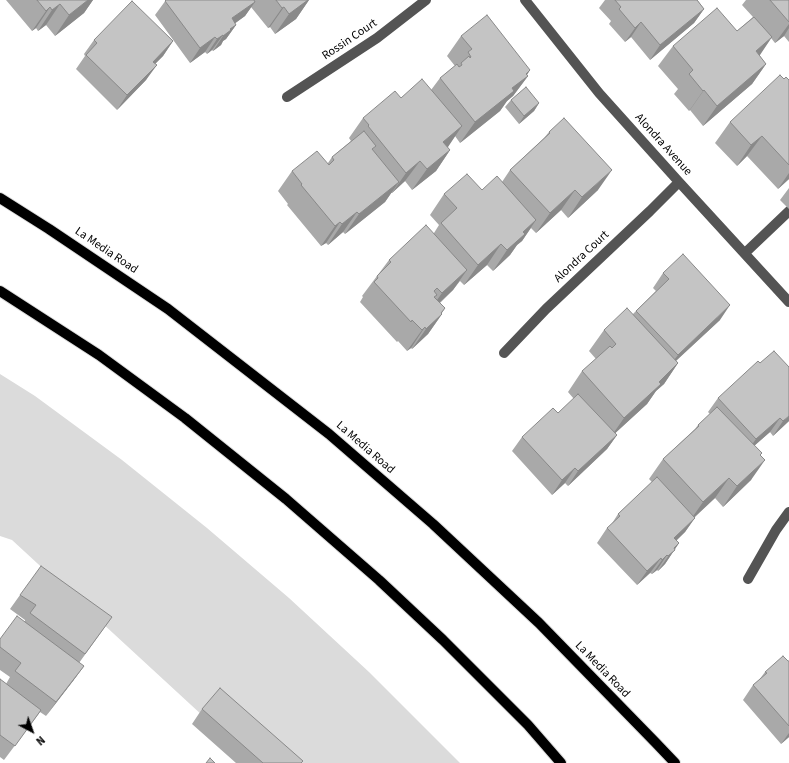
<!DOCTYPE html>
<html>
<head>
<meta charset="utf-8">
<style>
  body { margin:0 }
  #map { position:relative; width:789px; height:763px; overflow:hidden; background:#fff; font-family:"Source Sans 3",sans-serif }
  canvas { display:block }
  .north { position:absolute; left:12px; top:711px; width:40px; height:40px; -webkit-text-stroke:3px #fff; paint-order:stroke; rotate:139deg; font-size:11px; font-weight:700; line-height:16px; text-align:center; color:#000 }
  .north::after { content:''; display:block; margin:auto; width:14px; height:18px; background:#000; clip-path:polygon(50% 0,100% 100%,50% 72%,0 100%) }
</style>
</head>
<body>
<div id="map">
<canvas width="789" height="763"></canvas>
<div class="north">N</div>
</div>
<script>
const ctx = document.querySelector('canvas').getContext('2d');
ctx.lineJoin = 'round';
function fill(path, color) {
  ctx.fillStyle = color;
  ctx.fill(path, 'evenodd');
}
function toPath(rows) {
  const path = new Path2D();
  for (const r of rows) {
    path.moveTo(r[0], r[1]);
    for (let i = 2; i < r.length; i += 2) path.lineTo(r[i], r[i + 1]);
  }
  return path;
}
function trace(path, color, width, dash) {
  ctx.strokeStyle = color;
  ctx.lineWidth = width;
  ctx.lineCap = dash ? 'butt' : 'round';
  ctx.setLineDash(dash || []);
  ctx.stroke(path);
}
function label(font, color, halo, rows, align = 'center') {
  ctx.font = font + ' "Source Sans 3",sans-serif';
  ctx.lineWidth = 3;
  ctx.setLineDash([]);
  ctx.textBaseline = 'middle';
  ctx.strokeStyle = halo;
  ctx.fillStyle = color;
  for (const [text, x, y, turn = 0] of rows) {
    ctx.save();
    ctx.translate(x, y);
    ctx.rotate((+turn || 0) * Math.PI / 180);
    ctx.textAlign = isNaN(turn) ? turn : align;
    if (halo) ctx.strokeText(text, 0, 0);
    ctx.fillText(text, 0, 0);
    ctx.restore();
  }
}
fill(toPath([
  [0,374,35,396,122,460,207,528,289,598,369,672,460,763,254,763,12,540,0,536]
]), '#dbdbdb');
const major = toPath([
  [0,198,49,229,168,309,329,434,433,524,539,623,655,742,675,763],
  [0,291,99,355,185,418,286,499,379,580,443,640,528,725,561,763]
]);
trace(major, '#dbdbdb', 12);
trace(toPath([
  [525,0,599,93,679,182,789,302],
  [287,97,377,38,426,0],
  [745,253,789,211],
  [504,353,546,309,650,211,679,182],
  [748,579,776,530,789,512]
]), '#545454', 10);
trace(major, '#000', 10);
fill(toPath([
  [6,0,93,0,84,13,55,36,46,25,38,31,36,28,32,31],
  [166,0,309,0,296,19,275,34,270,27,268,28,251,7,245,16,235,23,236,25,226,39,223,41,221,45,213,51,212,50,207,54,205,52,190,63,155,15],
  [605,0,698,0,698,1,704,9,694,23,650,60,631,37,625,42,609,24,611,21,599,8],
  [746,0,789,0,789,42,784,36,775,43,771,38,759,55,766,64,752,84,703,126,690,110,689,111,674,94,678,89,658,66,673,46,737,31,753,17,742,5],
  [461,36,530,70,527,75,528,76,513,96,507,101,500,111,460,143,455,136,447,147,450,150,436,171,412,190,405,181,392,193,391,193,385,202,345,234,343,232,328,245,326,243,321,246,287,205,288,204,278,191,292,171,328,163,332,157,351,141,349,138,363,118,401,98,431,90,440,78,455,66,447,56],
  [94,40,173,41,163,56,155,64,146,80,117,110,76,69,85,56,84,54],
  [784,79,789,80,789,179,778,189,747,156,737,166,715,143,730,122],
  [511,100,539,103,534,111,519,124,505,107],
  [549,132,598,190,568,218,561,210,536,233,531,228,522,241,517,245,510,255,493,271,487,265,464,285,460,281,453,290,440,303,442,314,428,334,412,349,411,348,407,351,398,341,397,342,360,302,363,297,362,296,389,260,434,233,439,225,430,215,444,194,482,190,502,182,510,170,544,138],
  [789,188,789,209,780,200],
  [663,273,720,320,676,361,678,363,664,384,656,391,647,404,615,433,617,435,607,449,568,486,565,483,552,495,512,451,522,437,558,413,574,399,568,392,582,371,596,359,589,351,604,330,633,314,656,291,653,288],
  [718,398,789,421,773,436,770,432,754,446,761,455,751,480,723,507,715,498,695,517,685,532,676,541,679,543,665,564,658,571,657,570,652,574,650,573,637,585,597,543,607,528,611,525,618,514,652,482,649,479,663,459,695,429,698,425,710,414,708,412],
  [20,595,112,617,79,663,84,666,73,681,46,716,40,712,4,760,0,757,0,679,6,684,10,677,0,670,0,639,25,621,25,620,10,609],
  [788,661,789,661,789,737,781,744,743,700,753,685,759,680,765,672],
  [202,709,302,763,236,763,192,724]
]), '#a9a9a9');
fill(toPath([
  [88,0,93,0,84,13,55,36,69,15],
  [300,0,309,0,296,19,275,34,289,14],
  [255,2,245,16,222,33,232,18],
  [60,4,46,25,38,31,52,10],
  [50,7,36,28,32,31,46,11],
  [284,7,270,27,268,28,282,8],
  [704,9,694,23,650,60,660,45],
  [641,22,631,37,625,42,635,28],
  [789,24,789,28,784,36,775,43],
  [236,25,226,39,223,41,221,45,213,51,223,36,230,29],
  [223,35,212,50,207,54,217,39],
  [215,37,205,52,190,63,200,48],
  [772,37,758,58,756,51],
  [173,41,163,56,143,76,153,62],
  [766,64,752,84,703,126,717,106],
  [157,65,146,80,117,110,127,95],
  [530,70,524,79,528,76,513,96,507,101,500,111,460,143,475,122],
  [704,90,690,110,689,111,703,91],
  [539,103,534,111,519,124,524,116],
  [462,126,448,147,429,162,443,142],
  [762,136,747,156,737,166,751,145],
  [450,150,436,171,412,190,427,169],
  [420,161,405,181,392,193,406,173],
  [612,170,598,190,568,218,582,197],
  [789,173,789,179,778,189],
  [399,182,385,202,345,234,359,214],
  [575,190,561,210,536,233,550,213],
  [357,212,343,232,328,245,342,224],
  [536,220,522,241,517,245,510,255,493,271,507,250,523,232],
  [340,222,326,243,321,246,335,226],
  [501,244,487,265,464,285,478,265],
  [467,270,453,290,427,314,442,293],
  [730,305,720,320,667,369,678,355],
  [445,308,440,316,442,314,428,334,412,349,426,329],
  [425,327,411,348,407,351,422,330],
  [678,363,664,384,656,391,647,404,610,438,624,418,659,382],
  [789,416,789,421,773,436,783,421],
  [780,418,770,432,746,453,756,439],
  [617,435,607,449,568,486,578,471],
  [765,460,751,480,723,507,737,486],
  [575,468,565,483,552,495,562,480],
  [729,478,715,498,689,522,703,502],
  [695,518,685,532,663,553,674,538],
  [679,543,665,564,658,571,674,548],
  [667,555,657,570,652,574,662,560],
  [661,558,650,573,637,585,647,571],
  [84,666,73,681,46,716,56,702],
  [789,733,789,737,781,744]
]), '#898989');
const building = toPath([
  [37,0,88,0,69,15,60,4,52,10,50,7,46,11,37,0],
  [166,0,254,0,255,2,232,18,236,25,230,29,231,30,223,36,223,35,217,39,215,37,200,48,165,1,166,0],
  [276,0,308,0,289,14,284,7,282,8,276,0],
  [615,0,697,0,704,9,660,45,641,22,635,28,619,9,621,7,615,0],
  [770,0,789,0,789,22,770,0],
  [132,1,173,41,153,62,157,65,127,95,86,55,97,43,94,40,132,1],
  [717,8,737,31,754,17,772,37,756,51,766,64,717,106,704,90,703,91,689,74,693,70,673,46,717,8],
  [487,15,530,70,526,74,528,76,512,88,514,91,475,122,440,78,457,64,459,67,462,65,461,63,469,56,470,58,471,57,468,52,472,49,461,36,487,15],
  [780,75,784,79,786,77,789,80,789,165,762,136,751,145,730,122,780,75],
  [422,79,462,126,443,142,450,150,427,169,420,161,406,173,368,126,369,125,363,118,395,91,401,98,422,79],
  [526,87,539,103,524,116,511,100,526,87],
  [564,118,612,170,582,197,575,190,550,213,510,170,550,133,549,132,564,118],
  [364,131,376,146,372,149,399,182,359,214,357,212,342,224,340,222,335,226,301,185,302,184,292,171,317,151,329,165,334,160,332,157,364,131],
  [467,174,482,190,497,176,536,220,523,232,525,234,507,250,501,244,478,265,441,223,457,208,444,194,467,174],
  [426,225,467,270,442,293,437,288,434,291,437,295,434,297,445,308,441,313,442,314,426,329,425,327,422,330,412,320,411,322,374,282,378,278,377,276,391,262,389,260,426,225],
  [683,254,730,305,678,355,636,311,669,279,663,273,683,254],
  [627,308,678,363,659,382,661,384,624,418,582,371,610,346,612,348,616,344,604,330,627,308],
  [774,351,789,367,789,416,783,421,780,418,756,439,718,398,758,361,760,363,774,351],
  [578,394,617,435,578,471,575,468,562,480,522,437,553,408,558,413,578,394],
  [717,407,762,453,760,455,765,460,737,486,729,478,703,502,663,459,699,426,698,425,717,407],
  [657,477,695,518,674,538,679,543,674,548,675,550,668,556,667,555,662,560,661,558,647,571,607,528,620,516,618,514,657,477],
  [41,566,112,617,85,654,30,613,36,605,20,595,41,566],
  [17,616,84,666,56,702,15,671,21,663,0,647,0,639,17,616],
  [783,656,788,661,789,661,789,726,753,685,767,673,765,672,783,656],
  [0,679,41,710,15,746,0,735,0,679],
  [220,688,303,761,301,763,263,763,202,709,220,688],
  [210,758,215,763,206,763,210,758]
]);
fill(building, '#c4c4c4');
trace(building, '#898989', 1);
label('12px', '#000', '#fff', [
  ["Rossin Court",350,40,-34],
  ["Alondra Avenue",663,145,48],
  ["La Media Road",106,251,34],
  ["Alondra Court",582,257,-43],
  ["La Media Road",365,448,41],
  ["La Media Road",602,670,46]
]);
</script>
</body>
</html>
